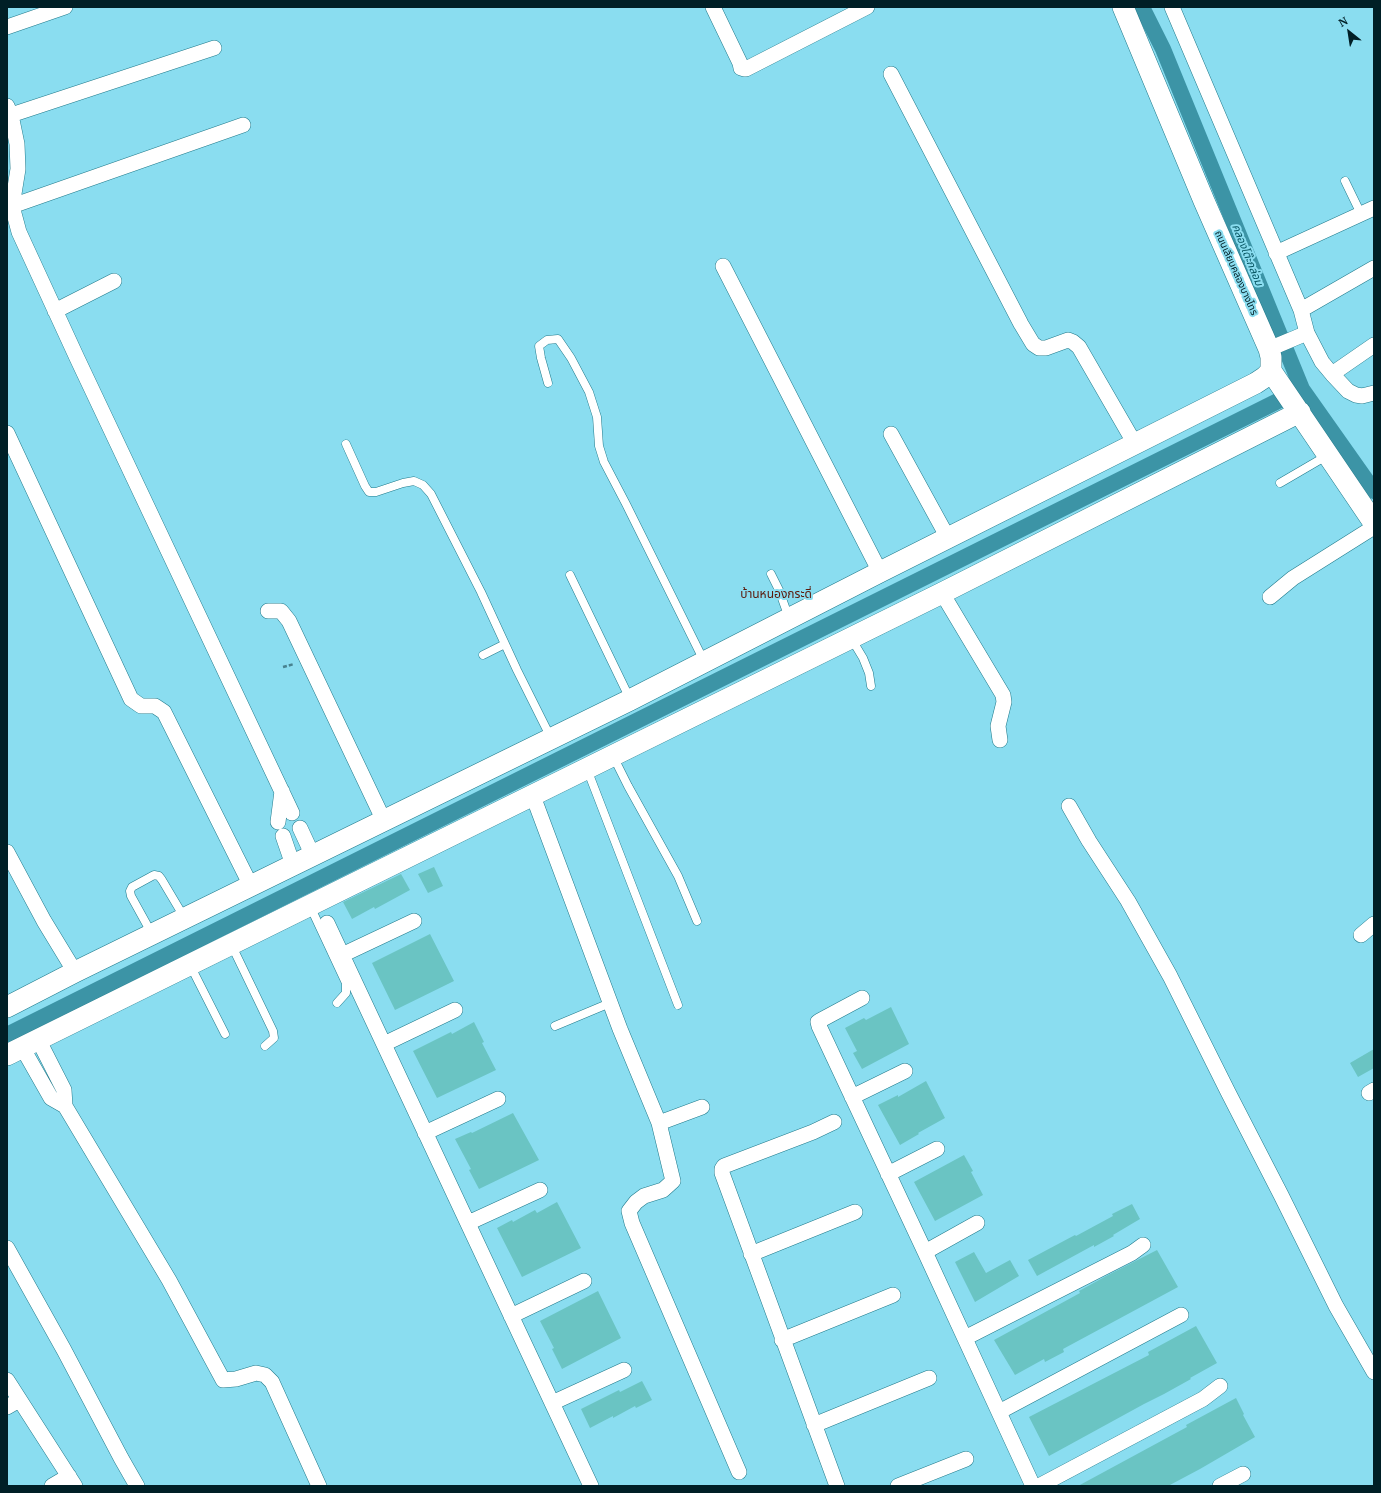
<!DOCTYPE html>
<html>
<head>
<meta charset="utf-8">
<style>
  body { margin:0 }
  #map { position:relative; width:1381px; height:1493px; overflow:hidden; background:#8addf0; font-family:"PT Serif",serif }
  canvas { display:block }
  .frame { position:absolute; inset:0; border:8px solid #001f26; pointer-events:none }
  .north { position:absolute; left:1329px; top:12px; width:40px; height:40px; -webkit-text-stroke:3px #8addf0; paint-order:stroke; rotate:330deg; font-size:11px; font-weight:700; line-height:16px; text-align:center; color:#001f26 }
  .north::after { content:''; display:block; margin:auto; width:14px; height:18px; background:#001f26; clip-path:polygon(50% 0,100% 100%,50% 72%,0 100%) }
</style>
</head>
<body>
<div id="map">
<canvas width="1381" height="1493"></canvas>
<div class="frame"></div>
<div class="north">N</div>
</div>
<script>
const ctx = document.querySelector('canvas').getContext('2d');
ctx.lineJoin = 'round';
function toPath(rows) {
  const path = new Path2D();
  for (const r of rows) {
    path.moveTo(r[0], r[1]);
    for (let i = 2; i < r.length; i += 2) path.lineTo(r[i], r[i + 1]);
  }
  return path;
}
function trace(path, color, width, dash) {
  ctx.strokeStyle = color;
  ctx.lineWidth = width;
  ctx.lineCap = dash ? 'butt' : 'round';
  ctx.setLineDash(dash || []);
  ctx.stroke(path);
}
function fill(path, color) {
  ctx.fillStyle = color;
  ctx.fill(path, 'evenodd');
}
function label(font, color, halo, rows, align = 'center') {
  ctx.font = font + ' "PT Serif","Noto Sans Thai",serif';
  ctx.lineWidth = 4;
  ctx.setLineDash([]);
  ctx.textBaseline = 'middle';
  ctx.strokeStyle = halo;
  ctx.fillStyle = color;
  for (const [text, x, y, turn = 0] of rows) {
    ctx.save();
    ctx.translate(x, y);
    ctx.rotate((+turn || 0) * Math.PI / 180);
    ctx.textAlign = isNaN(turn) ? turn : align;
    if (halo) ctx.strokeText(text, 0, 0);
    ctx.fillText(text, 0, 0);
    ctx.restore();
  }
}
trace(toPath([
  [1142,7,1163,49,1302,389,1374,491],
  [7,1035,1302,389]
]), '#3c94a6', 16);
fill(toPath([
  [434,867,443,886,428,893,418,874],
  [401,874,410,890,375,909,374,907,352,919,343,902],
  [430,934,454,981,395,1010,372,963],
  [891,1007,909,1044,862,1069,853,1053,857,1051,845,1028,864,1018,866,1020],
  [474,1022,484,1042,482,1043,496,1070,437,1098,413,1051,451,1032,452,1034],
  [1374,1049,1374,1068,1358,1077,1350,1063],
  [926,1081,945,1118,918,1133,919,1134,900,1145,878,1105,898,1095,898,1097],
  [513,1113,539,1160,479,1189,469,1170,471,1169,455,1139,471,1132,472,1133],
  [964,1155,973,1171,971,1172,983,1195,935,1221,914,1182],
  [557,1202,581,1248,522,1277,497,1228,512,1220,513,1222,535,1210,537,1213],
  [1132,1204,1140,1219,1113,1235,1114,1236,1094,1247,1094,1245,1037,1276,1028,1260,1075,1235,1076,1236,1113,1216,1112,1214],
  [1157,1250,1178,1287,1063,1349,1064,1352,1045,1362,1044,1359,1015,1375,994,1340,1080,1293,1079,1291,1108,1275],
  [974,1252,986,1273,1010,1260,1019,1276,975,1302,955,1262],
  [598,1291,621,1338,562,1369,552,1349,554,1348,540,1321],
  [1196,1326,1217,1363,1190,1378,1191,1379,1164,1394,1144,1404,1049,1456,1029,1417,1149,1355,1148,1352],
  [642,1381,652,1400,636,1408,635,1406,613,1418,613,1416,590,1428,581,1409,619,1390,620,1392],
  [1236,1398,1244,1414,1243,1415,1255,1437,1200,1469,1168,1486,1078,1486,1187,1427,1186,1425]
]), '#6ac4c3');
const lane = toPath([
  [1345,181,1361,214],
  [548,383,541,358,539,346,547,340,558,339,571,358,589,392,597,417,599,446,604,462,626,504,704,661],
  [346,444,365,486,369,492,376,492,403,483,414,481,423,485,431,494,481,592,517,670,551,738],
  [1280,483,1328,455],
  [771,574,779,590,789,618],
  [570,575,630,699],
  [851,638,863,658,869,673,871,686],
  [483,655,505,644],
  [613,756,628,786,678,876,697,921],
  [587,769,678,1005],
  [310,906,346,983,346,993,337,1003],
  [152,934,131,896,130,891,132,887,154,875,159,876,162,880,184,917],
  [231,944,273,1031,274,1038,265,1046],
  [190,965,225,1034],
  [555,1026,610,1003]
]);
const street = toPath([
  [713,7,740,63,741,68,744,69,746,69,867,7],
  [1172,7,1301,310,1307,333,1269,349],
  [7,27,65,7],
  [891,74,1021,324,1033,344,1039,348,1046,348,1068,340,1073,342,1079,347,1135,444],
  [7,106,11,115,17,144,18,169,12,206,19,232,77,358,292,813],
  [11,115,214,48],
  [12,206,243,125],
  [1276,253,1374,208],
  [723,266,880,572],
  [1301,310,1374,268],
  [55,311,114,281],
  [1307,333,1322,362,1332,374,1374,345],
  [1332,374,1348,391,1356,395,1362,396,1374,393],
  [7,433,131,699,141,706,155,706,164,712,251,886],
  [891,434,948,538],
  [942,593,1003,695,1004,702,998,726,1000,740],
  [1270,597,1293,578,1374,527],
  [268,611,281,611,289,621,384,821],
  [533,796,620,1029,659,1123,673,1181,663,1190,644,1196,636,1202,629,1211,632,1223,739,1472],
  [1069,806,1089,841,1128,901,1170,976,1228,1092,1281,1195,1336,1306,1374,1372],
  [278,822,282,791],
  [300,828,313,856],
  [283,836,293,865],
  [7,852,44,921,75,972],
  [327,923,591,1486],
  [1361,935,1374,924],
  [342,955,414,921],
  [862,998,821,1020,818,1022,819,1026,925,1252,1033,1486],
  [38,1039,64,1090,65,1106,169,1280,223,1380,236,1379,256,1373,265,1375,272,1382,319,1486],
  [384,1044,455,1010],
  [22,1047,51,1098,65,1106],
  [1369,1093,1374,1090],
  [852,1097,905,1071],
  [834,1122,813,1132,724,1166,722,1169,722,1173,837,1486],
  [659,1123,702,1107],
  [425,1133,498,1099],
  [888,1174,937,1149],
  [468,1223,540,1190],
  [7,1248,64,1350,121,1458,137,1486],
  [925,1252,977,1223],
  [751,1254,855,1212],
  [511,1316,584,1281],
  [965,1338,1132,1253,1143,1245],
  [782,1340,893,1295],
  [7,1380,75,1486],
  [552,1403,624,1370],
  [7,1407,19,1400],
  [999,1412,1181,1315],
  [814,1425,929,1378],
  [52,1486,69,1476],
  [898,1486,966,1459],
  [1039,1486,1203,1399,1220,1386],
  [1220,1486,1243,1474]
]);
const secondary = toPath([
  [1123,7,1204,201,1269,349,1271,357,1271,371,1374,523],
  [7,1007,75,972,630,700,880,572,1256,383,1265,377,1271,371],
  [7,1055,942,593,1300,412]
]);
trace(lane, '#207a8b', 9);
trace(street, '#207a8b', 16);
trace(secondary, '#207a8b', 22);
trace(toPath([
  [283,667,294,664]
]), '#48828f', 2.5, [4, 2]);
trace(lane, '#fff', 8);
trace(street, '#fff', 15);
trace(secondary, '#fff', 21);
label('10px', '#001f26', '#8addf0', [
  ["ถนนเลียบคลองบางไทร",1236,273,66]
]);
label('italic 11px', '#075562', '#8addf0', [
  ["คลองโต๊ะกล่อม",1247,255,68]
]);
label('12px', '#5b180a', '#8addf0', [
  ["บ้านหนองกระดี่",776,595]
]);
</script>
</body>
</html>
